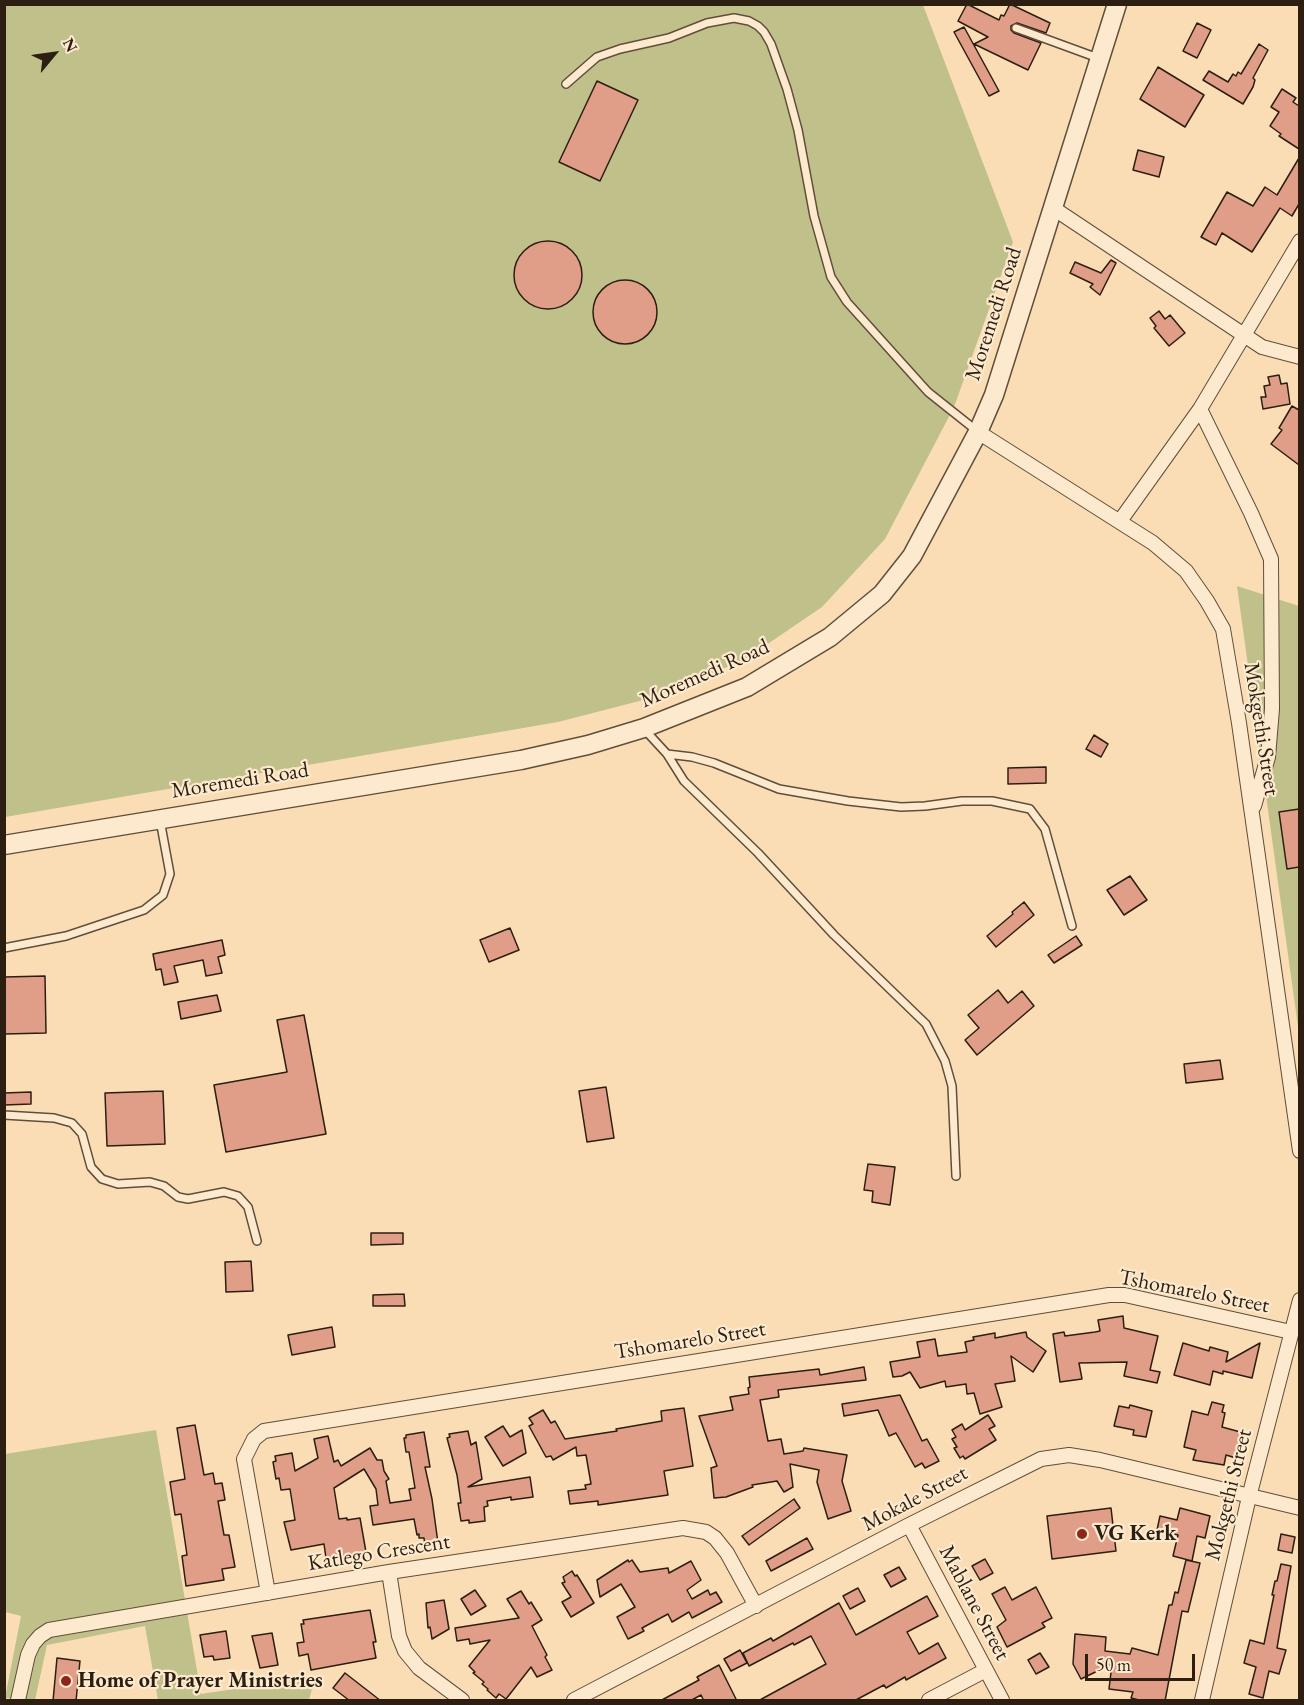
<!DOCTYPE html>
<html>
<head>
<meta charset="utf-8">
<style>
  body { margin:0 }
  #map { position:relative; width:1304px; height:1705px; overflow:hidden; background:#faddb4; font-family:"EB Garamond",serif }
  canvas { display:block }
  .frame { position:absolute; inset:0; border:6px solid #2c1f11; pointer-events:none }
  .north { position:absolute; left:24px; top:24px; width:60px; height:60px; -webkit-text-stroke:4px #fce9ce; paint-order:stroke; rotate:61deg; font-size:16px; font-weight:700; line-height:24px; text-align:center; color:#2c1f11 }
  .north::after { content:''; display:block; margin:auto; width:21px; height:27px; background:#2c1f11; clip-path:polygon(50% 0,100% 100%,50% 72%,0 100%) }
  .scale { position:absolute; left:1085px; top:1654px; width:110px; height:27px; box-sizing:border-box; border:3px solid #2c1f11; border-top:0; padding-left:8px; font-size:18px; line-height:21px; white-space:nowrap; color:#2c1f11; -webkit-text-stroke:4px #fce9ce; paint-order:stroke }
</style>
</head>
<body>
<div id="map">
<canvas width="1304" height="1705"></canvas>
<div class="frame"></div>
<div class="north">N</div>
<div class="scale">50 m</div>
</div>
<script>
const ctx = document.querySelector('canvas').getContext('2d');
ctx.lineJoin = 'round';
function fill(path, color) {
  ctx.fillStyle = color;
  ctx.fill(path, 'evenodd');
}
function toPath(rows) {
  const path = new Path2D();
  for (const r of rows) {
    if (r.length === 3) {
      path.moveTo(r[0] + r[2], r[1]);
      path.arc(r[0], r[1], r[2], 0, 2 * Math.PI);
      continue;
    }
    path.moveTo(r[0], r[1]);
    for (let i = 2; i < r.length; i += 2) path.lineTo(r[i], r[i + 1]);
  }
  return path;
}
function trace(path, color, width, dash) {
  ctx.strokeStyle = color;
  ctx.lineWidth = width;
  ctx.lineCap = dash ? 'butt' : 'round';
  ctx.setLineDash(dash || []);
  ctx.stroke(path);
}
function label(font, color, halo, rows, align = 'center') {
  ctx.font = font + ' "EB Garamond",serif';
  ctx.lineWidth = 4.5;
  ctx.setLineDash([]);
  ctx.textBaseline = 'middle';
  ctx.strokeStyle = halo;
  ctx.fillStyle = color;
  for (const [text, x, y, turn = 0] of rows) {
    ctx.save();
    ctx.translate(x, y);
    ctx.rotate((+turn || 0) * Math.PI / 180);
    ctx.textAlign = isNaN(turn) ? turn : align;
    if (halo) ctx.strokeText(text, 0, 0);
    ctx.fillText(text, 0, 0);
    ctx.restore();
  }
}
fill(toPath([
  [5,5,923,5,1013,242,954,407,885,539,822,607,744,660,651,698,558,722,5,817],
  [1237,586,1299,606,1299,1034],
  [156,1430,201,1694,300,1679,312,1689,309,1700,158,1700,145,1626,47,1645,35,1700,5,1698,21,1616,5,1612,5,1454]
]), '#c0c08b');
const building = toPath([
  [967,4,999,20,1001,15,1004,16,1010,4,1050,23,1046,33,1017,23,1011,26,1011,30,1014,33,1041,43,1028,70,974,44,988,37,958,21,967,4],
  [1197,23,1211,30,1197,58,1183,51,1197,23],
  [964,27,999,91,989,96,954,32,964,27],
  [1259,44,1268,50,1253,78,1255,80,1253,87,1243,104,1203,80,1209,71,1228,82,1233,74,1236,76,1238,72,1241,74,1259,44],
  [1158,67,1204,95,1185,127,1140,99,1158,67],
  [597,81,638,100,600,181,559,162,597,81],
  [1282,89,1296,98,1293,102,1299,106,1299,149,1279,136,1281,134,1270,126,1279,112,1271,107,1282,89],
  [1138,150,1164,157,1159,177,1133,170,1138,150],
  [1299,158,1299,204,1292,216,1280,208,1252,252,1222,233,1216,245,1201,237,1227,192,1253,206,1265,187,1277,195,1299,158],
  [548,275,34],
  [1111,260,1116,263,1100,295,1090,287,1093,284,1070,273,1075,262,1101,273,1111,260],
  [625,312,32],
  [1159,311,1165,319,1170,315,1185,333,1169,346,1154,328,1156,326,1150,318,1159,311],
  [1279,375,1281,384,1287,383,1290,404,1263,409,1261,397,1266,397,1264,386,1270,385,1268,377,1279,375],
  [1292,406,1299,410,1299,465,1271,444,1282,430,1279,428,1292,406],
  [1094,735,1108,744,1101,757,1086,749,1094,735],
  [1046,767,1046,783,1008,784,1008,768,1046,767],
  [1299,809,1299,867,1287,869,1279,812,1299,809],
  [1130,876,1147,900,1124,915,1107,890,1130,876],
  [1024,902,1034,915,996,947,987,936,1013,914,1012,912,1024,902],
  [510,928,519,950,489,962,480,940,510,928],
  [1076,936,1082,945,1054,963,1048,955,1076,936],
  [222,940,225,955,218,957,222,973,206,976,203,960,174,966,178,982,164,985,161,969,156,970,153,954,222,940],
  [45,976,46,1033,4,1034,4,977,45,976],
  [998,990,1008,1003,1022,991,1034,1006,977,1055,965,1040,979,1028,968,1015,998,990],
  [217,995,221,1011,181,1019,178,1002,217,995],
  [304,1015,326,1134,226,1152,214,1085,287,1072,277,1020,304,1015],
  [1220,1060,1223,1079,1186,1083,1184,1064,1220,1060],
  [606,1087,614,1138,587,1142,579,1091,606,1087],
  [163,1091,165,1144,107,1146,105,1093,163,1091],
  [31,1092,31,1104,4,1105,4,1093,31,1092],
  [868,1164,895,1167,890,1205,872,1202,873,1191,864,1190,868,1164],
  [371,1233,403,1233,403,1244,371,1245,371,1233],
  [251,1261,253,1291,226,1292,225,1262,251,1261],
  [404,1294,405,1306,373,1306,373,1295,404,1294],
  [1123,1316,1124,1328,1158,1336,1150,1370,1160,1372,1157,1383,1124,1376,1127,1362,1079,1363,1082,1379,1060,1382,1053,1334,1064,1332,1065,1336,1095,1332,1100,1331,1098,1320,1123,1316],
  [332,1327,335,1347,292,1355,288,1335,332,1327],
  [1026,1332,1027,1337,1046,1351,1033,1372,1011,1356,1015,1381,995,1384,1002,1407,980,1414,974,1393,967,1394,966,1384,946,1387,945,1381,920,1388,910,1372,902,1376,893,1377,890,1362,920,1357,917,1342,935,1339,938,1356,967,1352,965,1342,974,1340,973,1337,995,1333,995,1338,1026,1332],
  [1183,1343,1209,1351,1210,1347,1228,1352,1226,1362,1260,1343,1252,1378,1223,1371,1223,1374,1213,1371,1210,1385,1174,1375,1183,1343],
  [864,1367,866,1380,778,1390,779,1397,760,1400,768,1441,781,1439,784,1454,803,1451,804,1448,847,1455,842,1481,851,1511,828,1519,817,1482,819,1470,790,1464,793,1487,784,1492,777,1481,752,1485,753,1487,726,1497,714,1498,711,1468,717,1466,699,1416,733,1410,730,1397,749,1394,748,1388,750,1387,749,1377,819,1369,820,1375,864,1367],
  [900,1395,922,1441,927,1439,939,1461,925,1468,922,1463,915,1467,896,1433,889,1436,878,1410,844,1416,842,1404,900,1395],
  [1212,1402,1224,1405,1222,1412,1225,1413,1222,1427,1244,1433,1236,1458,1226,1455,1224,1465,1193,1460,1196,1450,1184,1447,1192,1411,1208,1415,1212,1402],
  [1130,1405,1152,1411,1146,1437,1133,1435,1134,1430,1114,1426,1119,1406,1129,1408,1130,1405],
  [684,1408,693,1466,664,1471,668,1495,598,1505,598,1501,570,1504,568,1491,586,1489,585,1485,591,1484,586,1455,577,1456,576,1447,553,1460,551,1456,546,1457,529,1426,533,1424,529,1418,543,1410,551,1423,555,1421,565,1439,617,1431,616,1429,662,1421,661,1411,684,1408],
  [988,1415,995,1426,989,1429,996,1440,965,1459,963,1456,960,1458,954,1448,957,1447,952,1439,956,1437,952,1430,962,1424,965,1430,988,1415],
  [195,1425,204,1475,213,1473,215,1484,222,1483,225,1500,218,1501,224,1535,229,1535,235,1567,222,1569,224,1580,186,1586,182,1556,187,1555,181,1514,175,1515,170,1482,185,1479,177,1428,195,1425],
  [503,1426,510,1437,522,1430,526,1453,503,1466,485,1437,503,1426],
  [468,1431,471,1445,476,1442,482,1479,468,1487,530,1477,533,1497,511,1500,511,1497,487,1501,488,1506,484,1507,485,1521,469,1523,469,1520,461,1521,458,1503,461,1503,457,1475,447,1438,450,1437,449,1434,468,1431],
  [424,1432,430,1467,425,1467,432,1499,438,1543,425,1545,424,1538,419,1538,419,1534,417,1535,414,1519,373,1525,370,1506,378,1505,376,1489,364,1469,334,1488,339,1519,347,1518,347,1520,360,1518,366,1552,326,1558,324,1544,291,1550,284,1522,295,1520,290,1489,281,1490,279,1478,276,1479,273,1462,276,1461,275,1456,292,1453,295,1471,318,1458,314,1439,328,1436,334,1462,338,1460,341,1466,370,1448,377,1460,382,1460,384,1471,389,1479,386,1481,390,1503,411,1500,409,1489,415,1488,409,1452,406,1452,404,1438,406,1438,406,1435,424,1432],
  [794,1499,800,1508,749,1545,742,1536,794,1499],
  [1111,1508,1116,1551,1052,1559,1047,1516,1111,1508],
  [1180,1508,1210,1516,1205,1538,1197,1536,1192,1561,1173,1556,1178,1535,1157,1530,1160,1516,1177,1520,1180,1508],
  [1281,1534,1295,1537,1292,1553,1278,1550,1281,1534],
  [807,1538,813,1549,771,1571,766,1561,807,1538],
  [985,1559,993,1573,980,1580,972,1566,985,1559],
  [628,1560,629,1562,632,1560,640,1572,668,1568,669,1573,691,1561,701,1580,687,1590,692,1599,708,1590,710,1595,716,1592,722,1602,692,1618,689,1612,672,1622,668,1614,642,1628,644,1631,628,1639,617,1617,635,1607,621,1584,600,1597,597,1580,628,1560],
  [1186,1560,1200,1563,1188,1612,1182,1611,1165,1701,1143,1701,1131,1698,1133,1692,1109,1689,1112,1664,1081,1679,1073,1664,1075,1634,1106,1637,1105,1651,1130,1654,1132,1648,1158,1655,1169,1605,1172,1605,1175,1592,1178,1593,1186,1560],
  [1281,1564,1291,1566,1277,1648,1286,1650,1279,1674,1269,1671,1263,1698,1249,1694,1256,1667,1244,1663,1250,1640,1264,1644,1274,1595,1272,1595,1275,1581,1277,1581,1281,1564],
  [899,1567,906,1579,891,1587,884,1575,899,1567],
  [572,1571,575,1576,577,1575,594,1603,571,1617,562,1602,571,1597,562,1583,565,1582,563,1577,572,1571],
  [1005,1587,1012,1600,1036,1587,1052,1618,1042,1623,1045,1627,1007,1647,997,1627,1006,1620,992,1594,1005,1587],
  [858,1588,865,1601,850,1609,843,1596,858,1588],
  [475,1590,486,1606,471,1615,461,1599,475,1590],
  [521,1591,529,1604,531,1602,542,1620,532,1626,547,1655,545,1657,552,1670,537,1677,531,1667,506,1699,499,1694,496,1698,487,1690,488,1689,482,1684,484,1682,473,1673,475,1672,469,1666,490,1640,470,1644,469,1639,457,1641,455,1628,519,1618,507,1599,521,1591],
  [927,1596,938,1616,907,1632,919,1654,938,1643,946,1658,906,1680,905,1677,886,1688,884,1685,854,1701,758,1701,826,1664,811,1636,794,1645,793,1643,749,1666,743,1653,771,1638,773,1641,839,1603,856,1635,927,1596],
  [444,1600,449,1629,432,1639,430,1627,428,1628,426,1603,444,1600],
  [370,1610,376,1642,373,1642,376,1658,311,1670,308,1654,299,1656,297,1643,304,1642,301,1624,304,1624,303,1620,370,1610],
  [226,1631,230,1658,214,1660,213,1656,204,1657,200,1635,226,1631],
  [272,1633,278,1665,260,1668,252,1636,272,1633],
  [740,1650,747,1663,731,1671,724,1659,740,1650],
  [1040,1653,1049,1667,1036,1674,1028,1660,1040,1653],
  [57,1658,80,1661,76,1701,53,1701,57,1658],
  [719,1665,737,1701,704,1701,701,1695,690,1701,660,1701,699,1680,697,1677,719,1665],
  [345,1673,381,1701,350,1701,333,1688,345,1673]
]);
fill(building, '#e09d88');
trace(building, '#2c1f11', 1.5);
const service = toPath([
  [1016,28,1098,58],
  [566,84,597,57,620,49,669,38,707,23,734,18,749,21,758,26,764,32,771,44,787,89,798,130,814,216,831,277,847,302,928,392,977,431],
  [644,729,667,754,684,781,758,853,834,935,926,1024,945,1061,952,1086,956,1176],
  [667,754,692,757,714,763,779,789,848,801,901,807,925,806,962,801,992,801,1030,809,1045,829,1072,926],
  [4,948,66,936,144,910,163,895,170,874,160,820],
  [4,1115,54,1118,72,1123,82,1134,91,1167,102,1179,118,1184,150,1182,164,1186,178,1197,188,1199,224,1192,238,1196,248,1207,257,1241]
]);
const minor = toPath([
  [1053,208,1262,347,1300,357],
  [1200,409,1251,513,1271,559,1272,709,1268,757,1254,806],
  [978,432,1153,543,1186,571,1207,601,1223,629,1239,723,1300,1151],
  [1120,521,1200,409,1300,241],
  [909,1525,1002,1700],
  [389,1572,399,1636,405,1651,419,1668,462,1700],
  [268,1593,244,1459,254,1439,264,1431,1109,1295,1125,1295,1291,1332],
  [18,1700,28,1655,33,1644,40,1636,49,1630,389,1572,683,1528,706,1532,715,1538,727,1553,756,1606],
  [574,1700,909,1525,1041,1459,1069,1455,1100,1460,1300,1508],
  [929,1700,986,1670],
  [1202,1700,1249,1497,1300,1300]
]);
const tertiary = toPath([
  [4,845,521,760,588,745,644,728,747,687,830,637,882,594,912,556,978,432,994,395,1117,4]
]);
trace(service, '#604e3a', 10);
trace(minor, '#604e3a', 16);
trace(tertiary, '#604e3a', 21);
trace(service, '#fce9ce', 7);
trace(minor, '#fce9ce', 14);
trace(tertiary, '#fce9ce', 18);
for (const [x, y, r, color] of [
  [1082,1534,6,"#8f2418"],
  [66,1681,6,"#8f2418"]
]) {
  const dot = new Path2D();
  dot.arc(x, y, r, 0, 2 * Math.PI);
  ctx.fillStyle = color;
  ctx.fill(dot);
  trace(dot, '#fce9ce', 2);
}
label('22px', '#2c1f11', '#fce9ce', [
  ["Moremedi Road",994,314,-72],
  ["Moremedi Road",705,674,-24],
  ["Mokgethi Street",1261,729,81],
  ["Moremedi Road",240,781,-9],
  ["Tshomarelo Street",1194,1292,11],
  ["Tshomarelo Street",690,1341,-9],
  ["Mokgethi Street",1229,1495,-76],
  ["Mokale Street",915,1499,-28],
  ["Katlego Crescent",379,1553,-9],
  ["Mablane Street",974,1603,62]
]);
label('bold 22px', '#2c1f11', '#fce9ce', [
  ["VG Kerk",1094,1534],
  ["Home of Prayer Ministries",78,1681]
], 'left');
</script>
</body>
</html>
